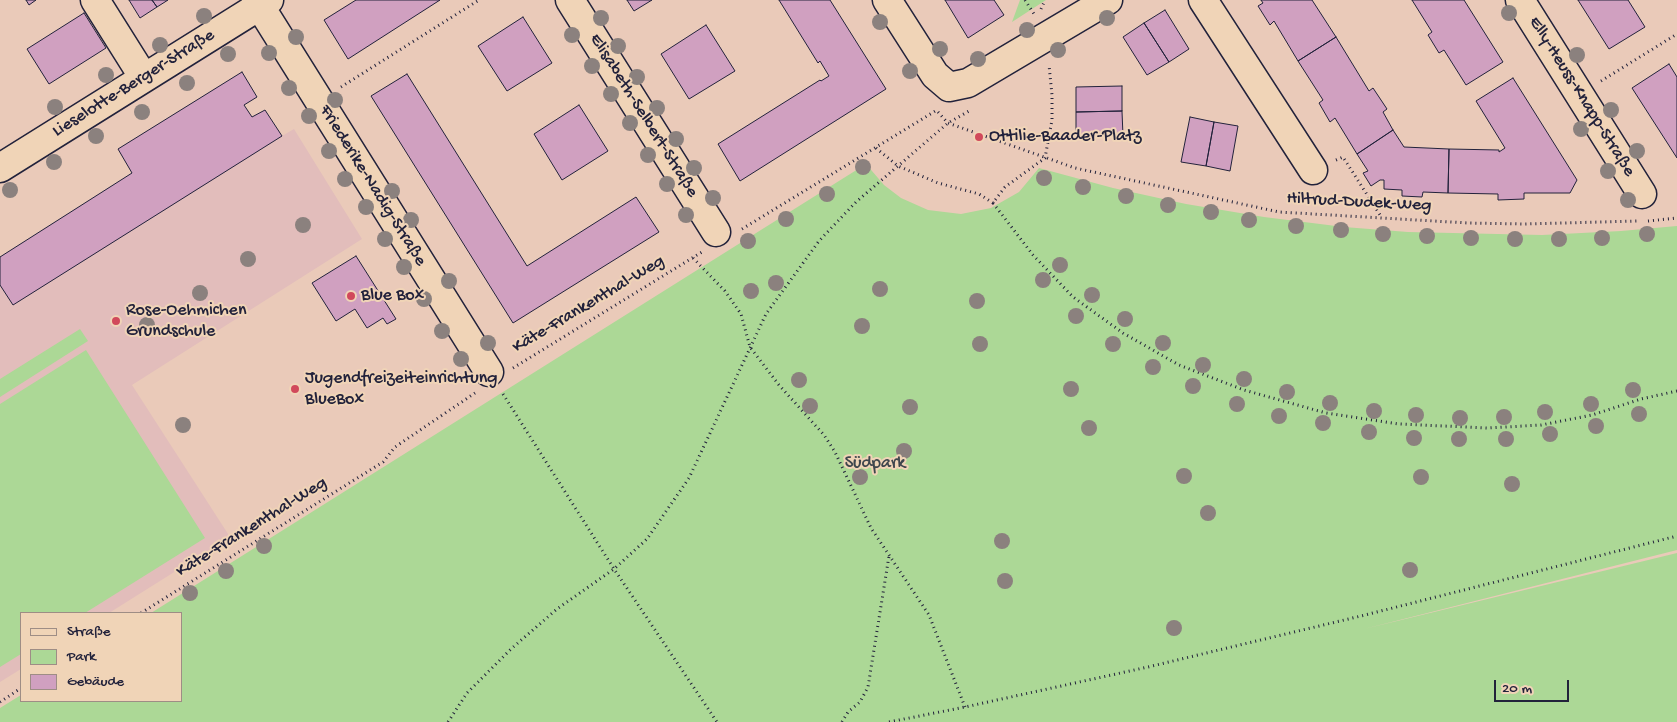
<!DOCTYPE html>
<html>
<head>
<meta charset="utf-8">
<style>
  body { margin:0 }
  #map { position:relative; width:1677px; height:722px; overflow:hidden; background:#eacab9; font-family:"Gochi Hand",sans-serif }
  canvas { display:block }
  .legend { position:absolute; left:20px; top:612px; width:162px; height:90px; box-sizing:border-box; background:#f0d4b7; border:1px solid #9e8d85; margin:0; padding:6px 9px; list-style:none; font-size:15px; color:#22223b }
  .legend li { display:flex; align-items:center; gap:10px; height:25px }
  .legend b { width:25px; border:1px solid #9e8d85 }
  .scale { position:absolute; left:1494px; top:680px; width:75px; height:22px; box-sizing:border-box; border:2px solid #22223b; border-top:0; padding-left:6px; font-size:15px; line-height:18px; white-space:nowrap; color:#22223b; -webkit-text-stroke:4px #f0d4b7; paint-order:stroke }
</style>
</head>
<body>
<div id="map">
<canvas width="1677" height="722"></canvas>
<ul class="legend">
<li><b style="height:6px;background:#f0d4b7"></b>Straße</li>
<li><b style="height:14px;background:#acd896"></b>Park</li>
<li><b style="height:14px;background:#d0a0c0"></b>Gebäude</li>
</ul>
<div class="scale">20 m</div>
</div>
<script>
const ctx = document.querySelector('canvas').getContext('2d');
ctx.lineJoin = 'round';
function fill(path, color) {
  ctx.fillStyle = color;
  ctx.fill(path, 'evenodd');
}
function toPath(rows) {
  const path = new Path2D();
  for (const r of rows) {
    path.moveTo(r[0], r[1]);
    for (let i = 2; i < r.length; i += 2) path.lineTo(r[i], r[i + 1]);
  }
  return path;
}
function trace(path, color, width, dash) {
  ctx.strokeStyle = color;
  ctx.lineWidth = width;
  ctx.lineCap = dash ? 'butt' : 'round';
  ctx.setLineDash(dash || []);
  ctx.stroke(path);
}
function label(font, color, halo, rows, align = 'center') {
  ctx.font = font + ' "Gochi Hand",sans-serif';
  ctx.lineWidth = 4;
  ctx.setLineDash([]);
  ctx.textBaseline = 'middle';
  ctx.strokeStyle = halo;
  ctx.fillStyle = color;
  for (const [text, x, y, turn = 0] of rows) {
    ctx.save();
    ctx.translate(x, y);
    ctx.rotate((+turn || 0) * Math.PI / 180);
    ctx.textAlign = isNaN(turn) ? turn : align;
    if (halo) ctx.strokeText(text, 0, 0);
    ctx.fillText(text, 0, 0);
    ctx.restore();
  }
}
fill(toPath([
  [242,72,257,97,244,105,252,117,265,110,282,136,294,129,362,239,132,385,230,537,109,613,21,613,21,669,0,682,0,257,132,173,118,149]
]), '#e2bdbb');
fill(toPath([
  [1020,0,1046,0,1012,22],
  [866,164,884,185,901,198,928,210,961,214,991,208,1019,192,1039,168,1113,188,1186,204,1264,217,1344,227,1408,232,1542,235,1621,231,1677,226,1677,550,1364,629,1677,553,1677,722,0,722,0,708,21,695,21,701,181,701,181,613,151,613],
  [80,329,88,341,0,397,0,379],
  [86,350,205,538,85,613,21,613,21,654,0,667,0,404]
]), '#acd896');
const building = toPath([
  [26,0,36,0,29,5,26,0],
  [129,0,152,0,157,7,140,18,129,0],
  [152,0,168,0,157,7,152,0],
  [356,0,440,0,348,59,324,20,356,0],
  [627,0,652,0,634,11,627,0],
  [779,0,830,0,886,89,740,181,718,144,820,80,821,81,829,76,820,61,818,63,779,0],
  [945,0,994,0,1004,15,968,38,945,0],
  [1261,0,1312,0,1336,37,1298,61,1274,21,1270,25,1258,6,1263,3,1261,0],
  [1412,0,1464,0,1503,62,1466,85,1444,50,1439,53,1428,35,1432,32,1412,0],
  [1578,0,1628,0,1645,27,1609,49,1578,0],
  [1165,10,1189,49,1169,62,1144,23,1165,10],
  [84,13,106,48,49,84,27,49,84,13],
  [523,17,552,63,507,91,478,46,523,17],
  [1144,23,1169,62,1147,75,1123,37,1144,23],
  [706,25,735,71,689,99,661,54,706,25],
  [1336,37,1369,91,1373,88,1387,109,1383,112,1393,130,1357,154,1335,118,1330,122,1319,103,1323,100,1298,61,1336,37],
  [1669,64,1677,77,1677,158,1632,88,1669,64],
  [242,72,257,97,244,105,252,117,265,110,282,136,13,305,0,285,0,257,132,173,118,149,242,72],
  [407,74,527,266,636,197,659,232,513,323,371,96,407,74],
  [1513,78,1577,180,1570,193,1524,193,1524,199,1498,200,1498,194,1448,193,1449,149,1499,150,1499,152,1505,148,1476,101,1513,78],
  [1122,86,1122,111,1076,112,1076,87,1122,86],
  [579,105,608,151,562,180,534,134,579,105],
  [1122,111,1123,136,1076,137,1076,112,1122,111],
  [1190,117,1214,122,1206,166,1181,162,1190,117],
  [1214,122,1238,126,1230,171,1206,166,1214,122],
  [1393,130,1404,147,1449,149,1448,193,1423,192,1422,197,1402,196,1402,190,1384,189,1384,180,1380,180,1371,186,1363,173,1368,171,1357,154,1393,130],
  [356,256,396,319,387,324,383,318,367,328,355,309,336,321,312,283,356,256]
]);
fill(building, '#d0a0c0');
trace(building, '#22223b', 1);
const minor = toPath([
  [95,0,144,78],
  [256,0,489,372],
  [570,0,716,232],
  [887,0,935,75,949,87,968,83,1108,0],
  [1203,0,1313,170],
  [1520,0,1642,194],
  [0,168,269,0]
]);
trace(minor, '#22223b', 31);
trace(toPath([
  [1025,0,1034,14],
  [1041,9,1045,0],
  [1601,81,1677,34],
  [341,87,479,0],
  [938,112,948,123,1075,168,1279,212,1468,223,1524,224,1639,221],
  [876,148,898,166,938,183,979,194,993,203,1005,187,1045,158,1052,120,1052,95,1049,65],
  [1336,160,1343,157,1382,218],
  [993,203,1033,255,1073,297,1123,333,1179,365,1244,390,1326,413,1399,424,1488,428,1541,425,1592,415,1641,399,1677,391],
  [1648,221,1677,218],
  [742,229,937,110],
  [693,258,725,291,741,314,750,347,779,385,824,435,835,452,871,528,929,615,965,707],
  [513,368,702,252],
  [503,394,614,569,717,722],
  [141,613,383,462,395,447,475,393],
  [0,702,21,688],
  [448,722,467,693,511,649,557,609,614,569,647,539,689,478,766,314,819,241,856,202,948,123,969,111],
  [842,722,848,712,860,702,868,687,889,556],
  [889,722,965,707,1148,667,1365,615,1677,536]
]), '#22223b', 3, [1, 4]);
trace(minor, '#f0d4b7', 28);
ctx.fillStyle = '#8b817e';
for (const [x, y] of [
  [1509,13],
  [204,16],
  [601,18],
  [1107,18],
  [880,22],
  [1027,30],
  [572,35],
  [296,37],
  [160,45],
  [618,46],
  [940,49],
  [1058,50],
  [269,53],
  [228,54],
  [1577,55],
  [978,59],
  [592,66],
  [910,71],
  [106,75],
  [637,77],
  [187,83],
  [289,88],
  [611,94],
  [335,100],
  [55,107],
  [657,108],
  [1611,110],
  [142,112],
  [309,116],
  [630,123],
  [1581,129],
  [96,136],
  [676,139],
  [329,151],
  [1637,151],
  [648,155],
  [54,162],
  [863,167],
  [694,168],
  [1608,171],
  [1044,178],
  [345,179],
  [667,184],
  [1083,187],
  [10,190],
  [392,191],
  [827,194],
  [1126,196],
  [713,198],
  [1628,200],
  [1168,205],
  [366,207],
  [1211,212],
  [686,215],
  [786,219],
  [411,220],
  [1249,220],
  [303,225],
  [1296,226],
  [1341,230],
  [1383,234],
  [1647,234],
  [1427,236],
  [1471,238],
  [1602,238],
  [385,239],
  [1515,239],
  [1559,239],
  [748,241],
  [248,259],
  [1060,265],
  [404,267],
  [1043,280],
  [449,281],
  [776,283],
  [880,289],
  [751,291],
  [200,293],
  [1092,295],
  [424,299],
  [977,301],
  [1076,316],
  [1125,319],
  [147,325],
  [862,326],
  [442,331],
  [488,343],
  [1163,343],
  [980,344],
  [1113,344],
  [461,359],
  [1203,365],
  [1153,367],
  [1244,379],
  [799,380],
  [1193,386],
  [1071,389],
  [1633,390],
  [1287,392],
  [1330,403],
  [1237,404],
  [1591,404],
  [810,406],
  [910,407],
  [1374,411],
  [1545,412],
  [1639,414],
  [1416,415],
  [1279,416],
  [1504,417],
  [1460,418],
  [1323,423],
  [183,425],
  [1596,426],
  [1089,428],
  [1369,432],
  [1550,434],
  [1414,438],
  [1459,439],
  [1506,439],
  [904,451],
  [1184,476],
  [860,477],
  [1421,477],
  [1512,484],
  [1208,513],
  [1002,541],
  [264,546],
  [1410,570],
  [226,571],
  [1005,581],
  [190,593],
  [1174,628]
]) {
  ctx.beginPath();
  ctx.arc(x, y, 8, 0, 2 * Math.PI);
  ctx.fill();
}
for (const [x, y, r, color] of [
  [979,137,5,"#d1495b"],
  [351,296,5,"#d1495b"],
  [116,321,5,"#d1495b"],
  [295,389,5,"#d1495b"]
]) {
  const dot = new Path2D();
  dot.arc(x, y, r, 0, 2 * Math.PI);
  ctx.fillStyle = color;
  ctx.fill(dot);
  trace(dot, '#f0d4b7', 2);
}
label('18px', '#22223b', '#f0d4b7', [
  ["Lieselotte-Berger-Straße",134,84,-32],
  ["Elly-Heuss-Knapp-Straße",1581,97,58],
  ["Elisabeth-Selbert-Straße",643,116,58],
  ["Friederike-Nadig-Straße",372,186,58],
  ["Hiltrud-Dudek-Weg",1359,203,3],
  ["Käte-Frankenthal-Weg",589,305,-31],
  ["Käte-Frankenthal-Weg",252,528,-32]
]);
label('18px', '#22223b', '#f0d4b7', [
  ["Ottilie-Baader-Platz",989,137],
  ["Blue Box",361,296],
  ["Rose-Oehmichen",126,311],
  ["Grundschule",126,332],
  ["Jugendfreizeiteinrichtung",305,379],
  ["BlueBox",305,400]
], 'left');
label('18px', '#3e464d', '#f0d4b7', [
  ["Südpark",875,464]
]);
</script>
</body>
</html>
